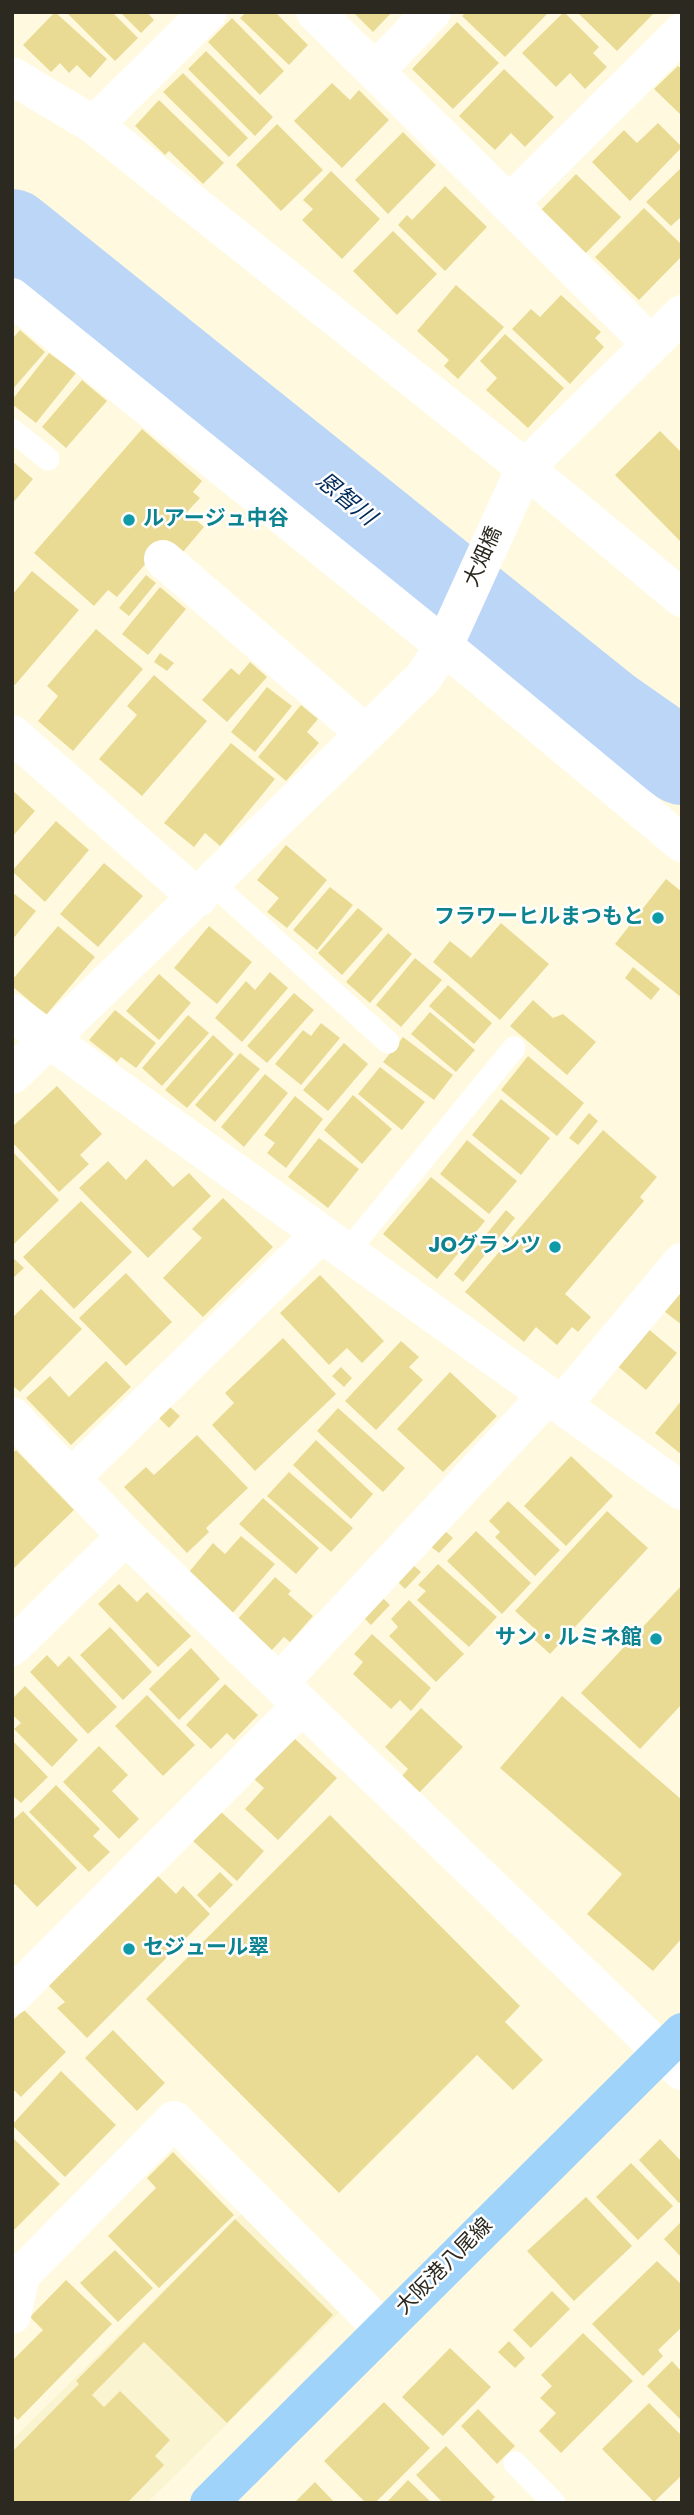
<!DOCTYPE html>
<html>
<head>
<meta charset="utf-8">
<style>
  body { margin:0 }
  #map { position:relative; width:694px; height:2515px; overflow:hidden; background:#fffadf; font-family:Poppins,sans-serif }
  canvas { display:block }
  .frame { position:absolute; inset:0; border:14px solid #2c2a20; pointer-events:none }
</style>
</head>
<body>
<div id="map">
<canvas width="694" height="2515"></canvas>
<div class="frame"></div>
</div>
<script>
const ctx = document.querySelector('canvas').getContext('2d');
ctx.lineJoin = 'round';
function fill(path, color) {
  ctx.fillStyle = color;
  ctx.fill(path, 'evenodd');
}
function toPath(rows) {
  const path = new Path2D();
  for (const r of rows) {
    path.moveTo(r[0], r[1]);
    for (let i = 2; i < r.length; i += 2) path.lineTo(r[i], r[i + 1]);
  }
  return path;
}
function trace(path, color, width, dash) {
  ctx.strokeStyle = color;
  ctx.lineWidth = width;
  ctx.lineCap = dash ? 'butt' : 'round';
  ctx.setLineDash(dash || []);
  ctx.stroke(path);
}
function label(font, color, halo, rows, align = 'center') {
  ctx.font = font + ' Poppins,"Noto Sans JP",sans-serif';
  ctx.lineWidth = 5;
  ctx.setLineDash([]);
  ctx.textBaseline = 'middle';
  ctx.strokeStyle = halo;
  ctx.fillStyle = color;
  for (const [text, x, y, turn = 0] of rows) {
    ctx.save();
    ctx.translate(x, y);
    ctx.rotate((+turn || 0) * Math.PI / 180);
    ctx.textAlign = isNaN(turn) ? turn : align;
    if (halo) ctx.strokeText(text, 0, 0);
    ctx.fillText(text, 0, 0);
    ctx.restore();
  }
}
fill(toPath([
  [241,2214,339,2313,147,2503,12,2503,12,2440]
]), '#faf4d0');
trace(toPath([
  [12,232,609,711,682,762]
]), '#bcd6f8', 86);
fill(toPath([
  [55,12,107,59,90,78,77,65,69,73,60,63,51,72,23,45],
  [66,12,112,12,138,38,115,61],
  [120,12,147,12,154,20,141,33],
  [246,12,275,12,308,45,289,65,240,18],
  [353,12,392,12,373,32],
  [466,12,549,12,505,57,462,16],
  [564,12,599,47,593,53,607,67,585,89,570,73,556,87,522,53],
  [577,12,655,12,617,51],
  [232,18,284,71,260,95,208,42],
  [457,22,499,63,453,109,412,69],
  [206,51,273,117,255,136,188,69],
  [678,66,682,69,682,116,654,89],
  [504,69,554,117,525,147,511,133,495,150,459,116],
  [183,73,248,138,229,157,163,92],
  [332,83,350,100,359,90,389,120,342,168,294,121],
  [159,100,224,163,203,184,169,151,165,155,135,126],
  [658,123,682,147,630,201,592,162,624,130,637,143],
  [277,124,323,170,281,211,236,165],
  [403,132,436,165,388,214,355,180],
  [682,167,682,216,671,226,646,202],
  [331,171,380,219,342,259,302,220,313,209,303,200],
  [576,174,621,217,584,255,540,211],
  [445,186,487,227,445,271,398,225,407,215,412,220],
  [644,208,682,245,682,256,639,300,595,257],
  [393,231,437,274,397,315,353,271],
  [456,285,504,327,458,379,444,366,449,360,417,331],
  [561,295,601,332,595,338,604,347,570,384,512,329,531,309,540,317],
  [20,330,45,352,12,390,12,339],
  [505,334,564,388,528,428,486,390,497,378,480,361],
  [49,353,76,373,36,423,12,404,12,400],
  [82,380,107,401,66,448,42,427],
  [142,429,202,481,193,492,200,498,187,512,204,527,182,553,166,540,117,597,108,590,94,606,34,553],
  [660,431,682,453,682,543,615,475],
  [12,461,33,479,12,504],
  [32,571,79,610,15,685,12,683,12,595],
  [146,575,156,583,129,616,119,608],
  [160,587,186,609,148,655,122,634],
  [96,629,143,669,73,751,38,721,58,696,47,686],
  [160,653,174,663,167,671,154,662],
  [250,662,267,677,227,722,202,700,231,668,239,675],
  [154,675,207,721,142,796,99,759,137,715,127,706],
  [267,687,292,706,255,752,231,732],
  [301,705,318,719,307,732,319,743,286,781,258,757],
  [231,743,275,779,220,846,205,833,194,847,164,823],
  [12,790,35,811,12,837],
  [56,821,89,850,45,902,12,871],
  [286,845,327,880,287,928,267,912,279,898,257,880],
  [104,863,143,896,98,947,60,914],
  [666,879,682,892,682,998,615,944],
  [330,887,353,905,317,950,293,930],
  [12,892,36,911,12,940],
  [358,908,383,929,342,975,318,953],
  [501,923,549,964,500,1020,433,962,450,941,471,958],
  [58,926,95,957,46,1015,12,986,12,980],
  [209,926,252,962,217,1004,174,968],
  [388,933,412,954,370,1003,346,982],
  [415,958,442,980,401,1027,376,1005],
  [633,967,660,989,651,1000,625,978],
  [270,972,288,988,242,1042,215,1018,246,981,255,990],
  [159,974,191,1003,159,1040,126,1011],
  [448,985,492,1023,474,1044,429,1006],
  [294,993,314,1010,267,1063,247,1046],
  [533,1000,553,1018,563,1014,596,1042,567,1075,510,1026],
  [115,1010,156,1043,136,1068,121,1057,117,1062,89,1040],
  [430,1012,475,1050,456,1072,411,1034],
  [188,1015,209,1033,162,1086,142,1068],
  [321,1023,340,1038,301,1085,275,1064,303,1030,311,1036],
  [213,1035,234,1054,187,1108,165,1090],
  [403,1037,453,1075,434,1100,383,1062],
  [344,1043,368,1064,328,1111,303,1090],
  [240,1053,260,1069,215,1122,195,1105],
  [528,1056,584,1103,557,1136,501,1090],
  [380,1067,425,1102,402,1130,358,1094],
  [265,1074,288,1093,244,1147,221,1127],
  [57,1086,102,1134,80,1155,89,1164,59,1192,12,1142,12,1127],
  [353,1095,392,1129,362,1164,324,1130],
  [295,1096,323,1119,286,1168,267,1153,275,1143,264,1135],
  [501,1099,550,1138,521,1175,472,1135],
  [589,1113,598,1121,578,1145,569,1138],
  [603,1130,657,1177,640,1197,644,1201,565,1294,591,1317,578,1332,572,1327,557,1345,536,1327,524,1342,465,1292],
  [319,1138,359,1169,328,1208,288,1177],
  [467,1140,517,1181,489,1214,440,1174],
  [12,1151,59,1200,14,1244,12,1242],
  [146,1159,173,1187,189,1173,211,1196,148,1258,79,1188,108,1161,126,1180],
  [431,1177,485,1221,437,1279,383,1234],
  [223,1198,273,1247,203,1317,163,1278,202,1238,192,1229],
  [81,1201,132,1252,74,1309,23,1257],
  [506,1210,515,1218,463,1282,454,1274],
  [12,1257,24,1268,12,1279],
  [126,1273,172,1322,126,1366,79,1318],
  [320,1275,384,1341,362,1363,347,1348,329,1365,280,1313],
  [682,1282,682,1325,660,1308],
  [41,1289,82,1329,20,1392,12,1385,12,1318],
  [646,1327,677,1353,646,1390,615,1364],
  [283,1338,336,1394,255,1471,212,1425,234,1403,225,1393],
  [401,1341,419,1357,409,1367,423,1380,376,1430,345,1401],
  [106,1361,131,1387,71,1445,26,1398,50,1376,69,1397],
  [341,1367,352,1378,344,1387,332,1376],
  [450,1372,497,1416,443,1472,397,1429],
  [682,1400,682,1455,655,1433],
  [169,1406,180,1416,169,1428,159,1418],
  [338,1408,405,1468,383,1492,317,1431],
  [197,1435,248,1488,206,1528,209,1532,187,1553,124,1487,146,1467,154,1475],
  [316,1440,373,1494,351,1519,293,1465],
  [16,1450,74,1510,12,1570,12,1454],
  [571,1456,613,1496,566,1546,524,1506],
  [289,1472,353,1528,331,1552,267,1496],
  [263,1498,319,1548,296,1574,239,1524],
  [508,1501,560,1550,535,1576,495,1537,500,1532,489,1521],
  [607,1511,648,1548,550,1654,529,1635,535,1629,515,1611],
  [444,1530,453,1538,439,1553,430,1546],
  [476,1531,531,1583,502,1614,447,1561],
  [241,1536,275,1564,230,1616,185,1577,213,1543,225,1554],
  [412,1564,421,1572,405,1589,396,1580],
  [438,1564,497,1617,469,1647,417,1600,426,1591,418,1585],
  [275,1577,291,1591,288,1594,313,1616,290,1642,284,1637,271,1651,236,1621],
  [119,1584,137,1602,147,1592,191,1636,158,1667,98,1604],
  [682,1585,682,1704,640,1749,581,1693],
  [381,1596,390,1605,371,1625,362,1616],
  [409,1600,464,1654,436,1682,389,1636,398,1627,391,1619],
  [110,1627,152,1672,123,1700,80,1655],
  [372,1634,431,1688,411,1711,400,1700,391,1709,353,1674,363,1662,354,1654],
  [191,1648,220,1679,179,1720,149,1689],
  [47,1655,58,1667,69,1656,117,1707,88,1734,30,1672],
  [225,1684,258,1715,234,1740,227,1733,211,1749,186,1725],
  [25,1686,78,1740,52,1767,14,1729,21,1723,12,1714,12,1699],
  [147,1695,195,1745,163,1776,115,1726],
  [562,1696,682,1800,682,1938,653,1971,587,1914,622,1874,500,1768],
  [421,1708,463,1747,419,1793,401,1777,408,1769,385,1747],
  [293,1737,337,1778,278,1840,245,1809,264,1788,254,1779],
  [12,1740,48,1777,21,1803,12,1795],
  [99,1746,128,1775,112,1791,139,1819,119,1839,63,1782],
  [56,1785,100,1829,93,1836,110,1852,89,1872,29,1812],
  [23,1811,77,1868,37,1907,15,1884,12,1886,12,1821],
  [220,1811,264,1851,237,1881,193,1841],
  [330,1815,520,2006,505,2022,543,2060,513,2090,477,2055,339,2193,146,1999],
  [220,1872,233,1885,210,1908,197,1895],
  [156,1874,176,1894,183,1886,210,1914,87,2038,57,2008,65,2002,47,1984],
  [24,2010,66,2052,21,2097,12,2088,12,2021],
  [113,2030,165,2083,137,2111,85,2058],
  [61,2071,116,2125,65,2177,12,2125],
  [12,2137,60,2184,12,2232],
  [660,2139,682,2162,682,2200,679,2203,639,2160],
  [173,2152,234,2215,159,2288,108,2236,156,2188,147,2178],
  [631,2163,673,2206,638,2240,596,2197],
  [586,2197,632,2246,574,2301,527,2251],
  [235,2219,333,2315,227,2423,144,2342,92,2395,104,2407,120,2391,170,2440,155,2456,164,2465,127,2503,12,2503,12,2452,79,2384,76,2381],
  [682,2221,682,2258,664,2239],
  [115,2250,153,2288,118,2322,80,2283],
  [657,2261,682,2285,682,2327,658,2350,663,2356,643,2376,592,2324],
  [66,2280,112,2324,18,2420,12,2414,12,2361,43,2330,30,2317],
  [552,2291,570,2309,531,2348,513,2330],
  [583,2333,633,2381,561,2453,539,2431,556,2413,540,2398,552,2386,541,2375],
  [509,2341,525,2358,515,2368,498,2352],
  [450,2348,491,2387,443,2436,402,2397],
  [672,2361,682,2372,682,2421,647,2386],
  [384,2402,430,2448,375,2503,366,2503,324,2461],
  [649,2403,682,2436,682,2475,654,2502,602,2449],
  [478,2409,515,2446,497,2464,461,2426],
  [446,2446,495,2497,489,2503,443,2503,416,2475],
  [408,2480,432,2503,386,2503],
  [315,2482,335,2503,294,2503]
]), '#e9db94');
trace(toPath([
  [12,430,48,459],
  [213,884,388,1042],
  [347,1252,514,1048],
  [515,2463,554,2503]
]), '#fff', 23);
trace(toPath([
  [315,12,651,344],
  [375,71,432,12],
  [12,76,94,125,525,468,682,598],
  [94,125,208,12],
  [509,204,682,32],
  [12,297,444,646,682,843],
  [163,559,366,734],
  [12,734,198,898],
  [12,1013,682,1491],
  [12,1075,423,678,444,646,525,468,682,314],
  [562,1405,682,1262],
  [12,1416,126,1536,682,2071],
  [73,1476,321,1234],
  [12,1647,126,1536],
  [279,1683,548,1395],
  [12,1996,302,1705],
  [12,2315,21,2275,174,2120,383,2329]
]), '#fff', 38);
trace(toPath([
  [209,2503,682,2032]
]), '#a0d3fa', 38);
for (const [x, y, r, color] of [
  [129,520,7,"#0f9aa8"],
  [658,918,7,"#0f9aa8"],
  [555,1247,7,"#0f9aa8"],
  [656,1639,7,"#0f9aa8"],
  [129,1949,7,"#0f9aa8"]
]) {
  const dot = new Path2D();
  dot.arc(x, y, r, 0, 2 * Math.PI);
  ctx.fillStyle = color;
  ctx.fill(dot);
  trace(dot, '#fff', 2.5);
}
label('bold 21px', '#0d838f', '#fff', [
  ["ルアージュ中谷",143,520,"left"],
  ["フラワーヒルまつもと",644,918],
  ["JOグランツ",541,1247],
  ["サン・ルミネ館",642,1639],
  ["セジュール翠",143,1949,"left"]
], 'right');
label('21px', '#2c2a20', '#fff', [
  ["大畑橋",484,557,-66],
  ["大阪港八尾線",445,2267,-45]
]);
label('italic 23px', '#002a5a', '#fff', [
  ["恩智川",345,500,39]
]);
</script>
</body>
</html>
